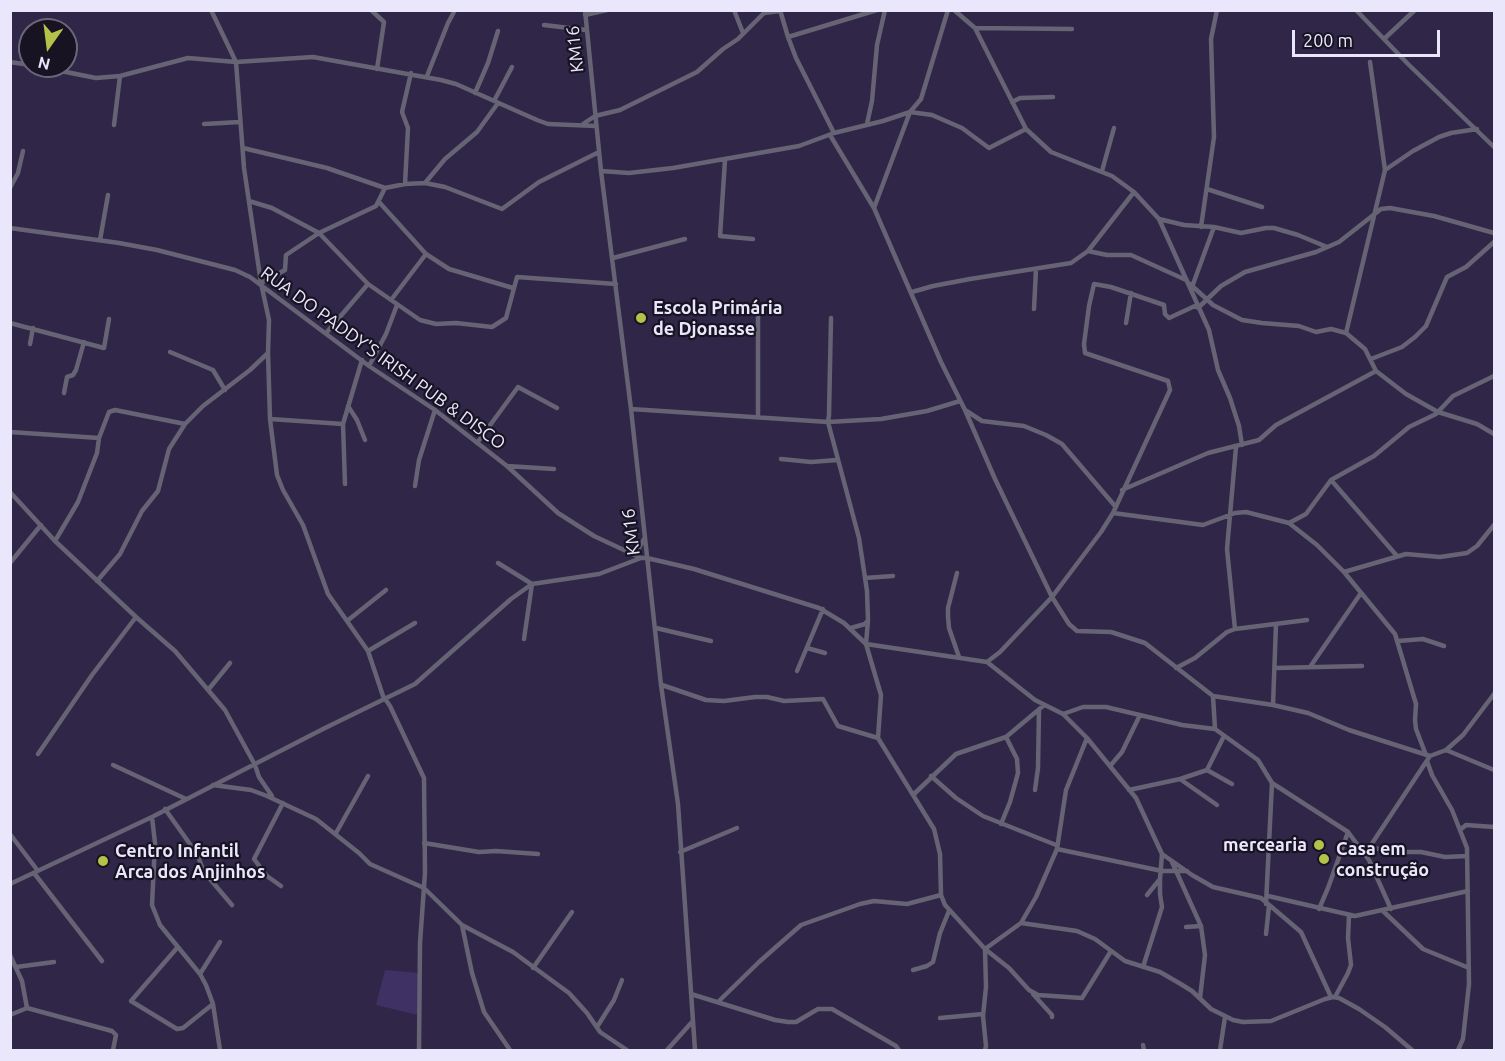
<!DOCTYPE html>
<html>
<head>
<meta charset="utf-8">
<style>
  body { margin:0 }
  #map { position:relative; width:1505px; height:1061px; overflow:hidden; background:#302748; font-family:Ubuntu,sans-serif }
  canvas { display:block }
  .frame { position:absolute; inset:0; border:12px solid #eae6fc; pointer-events:none }
  .north { position:absolute; left:18px; top:18px; width:60px; height:60px; box-sizing:border-box; background:#171322; border:2px solid #6b6779; border-radius:50%; rotate:194deg; font-size:16px; font-weight:700; line-height:24px; text-align:center; color:#eae6fc }
  .north::after { content:''; display:block; margin:auto; width:21px; height:27px; background:#b5c249; clip-path:polygon(50% 0,100% 100%,50% 72%,0 100%) }
  .scale { position:absolute; left:1292px; top:30px; width:148px; height:27px; box-sizing:border-box; border:3px solid #eae6fc; border-top:0; padding-left:8px; font-size:18px; line-height:21px; white-space:nowrap; color:#eae6fc; -webkit-text-stroke:4px #171322; paint-order:stroke }
</style>
</head>
<body>
<div id="map">
<canvas width="1505" height="1061"></canvas>
<div class="frame"></div>
<div class="north">N</div>
<div class="scale">200 m</div>
</div>
<script>
const ctx = document.querySelector('canvas').getContext('2d');
ctx.lineJoin = 'round';
function fill(path, color) {
  ctx.fillStyle = color;
  ctx.fill(path, 'evenodd');
}
function toPath(rows) {
  const path = new Path2D();
  for (const r of rows) {
    path.moveTo(r[0], r[1]);
    for (let i = 2; i < r.length; i += 2) path.lineTo(r[i], r[i + 1]);
  }
  return path;
}
function trace(path, color, width, dash) {
  ctx.strokeStyle = color;
  ctx.lineWidth = width;
  ctx.lineCap = dash ? 'butt' : 'round';
  ctx.setLineDash(dash || []);
  ctx.stroke(path);
}
function label(font, color, halo, rows, align = 'center') {
  ctx.font = font + ' Ubuntu,sans-serif';
  ctx.lineWidth = 4.5;
  ctx.setLineDash([]);
  ctx.textBaseline = 'middle';
  ctx.strokeStyle = halo;
  ctx.fillStyle = color;
  for (const [text, x, y, turn = 0] of rows) {
    ctx.save();
    ctx.translate(x, y);
    ctx.rotate((+turn || 0) * Math.PI / 180);
    ctx.textAlign = isNaN(turn) ? turn : align;
    if (halo) ctx.strokeText(text, 0, 0);
    ctx.fillText(text, 0, 0);
    ctx.restore();
  }
}
fill(toPath([
  [385,970,418,973,418,1015,376,1005]
]), '#403165');
trace(toPath([
  [211,10,236,62,244,168,261,283,269,320,268,353,270,419,277,475,283,490,303,525,328,594,368,651,383,696,390,706,424,778,425,873,420,943,419,1050],
  [371,10,384,22,377,69],
  [585,10,601,171,631,409,661,685,678,804,695,1050],
  [734,10,743,33],
  [780,10,788,37,877,10],
  [954,10,975,28,1026,129,1051,152,1112,176,1134,192,1159,219,1209,330,1218,370,1230,398,1239,426,1242,445],
  [1356,10,1408,64,1494,147],
  [585,15,607,10],
  [544,25,586,30],
  [975,28,1072,29],
  [788,37,796,58,834,133],
  [1384,39,1415,10],
  [10,62,30,65],
  [36,66,96,78,120,76,188,58,236,62,313,57,441,80,456,84,537,120,548,124,596,126],
  [427,76,448,23,455,10],
  [475,93,488,63,498,31],
  [494,101,512,67],
  [1012,102,1020,98,1053,97],
  [204,124,240,122],
  [583,124,595,116,620,110,697,72,723,49,738,39,764,13,780,11],
  [867,124,872,101,877,45,885,10],
  [114,125,120,76],
  [830,135,874,208,941,362,965,410,995,479,1052,597,1069,624,1077,631,1111,632,1145,643,1213,696,1273,705,1308,713,1349,730,1430,756],
  [243,148,327,168,385,188,405,184,425,183,445,187,502,209,539,182,599,152],
  [725,160,720,236,753,239],
  [1385,170,1413,151,1439,137,1451,133,1477,129],
  [601,171,629,173,673,168,799,146,834,133,883,121,910,112,932,115,962,128,989,148,1026,129],
  [1102,171,1114,128],
  [425,183,445,159,477,132,498,103],
  [405,184,408,128,402,112,411,73],
  [10,188,18,173,23,151],
  [1207,189,1262,207],
  [249,201,272,208,319,233,368,284],
  [379,202,426,254],
  [874,208,910,112,921,99,948,10],
  [1159,219,1184,225,1214,227,1241,233,1266,228,1274,228,1298,235,1327,247],
  [1201,227,1214,137,1211,39,1217,10],
  [10,228,119,243,157,250,235,270,250,277,369,366,435,410,507,466,558,513,594,536,641,558],
  [100,240,108,195],
  [1088,251,1134,192],
  [613,258,685,239],
  [261,283,285,270,286,255,319,233,376,206,385,188],
  [1190,284,1213,305,1242,320,1262,323,1299,326,1316,332,1331,329,1346,333,1365,349,1376,371,1406,394,1438,412,1477,424,1494,434],
  [1192,287,1214,227],
  [912,292,933,286,970,279,1071,263,1088,251,1107,255,1131,255,1186,280],
  [391,300,426,254,449,269,513,288],
  [1198,308,1221,286,1245,272,1316,252,1339,242,1381,209,1390,208,1434,216,1494,233],
  [1034,309,1036,269],
  [758,313,758,416],
  [831,318,829,415,828,422,859,538,867,591,868,620,865,624,851,628],
  [10,323,104,348,109,319],
  [1126,323,1131,293],
  [327,332,368,284,420,320,436,324,456,323,492,327,506,318,517,277,616,284],
  [1346,333,1385,170,1370,62],
  [30,344,33,328],
  [170,352,213,370,225,390],
  [1371,359,1402,347,1415,337,1426,326,1447,277,1466,267,1494,242],
  [369,366,386,334,397,305],
  [64,393,67,377,73,375,76,370,84,342],
  [348,406,357,420,365,440],
  [631,409,828,422,881,419,927,411,960,401],
  [965,410,982,421,1024,426,1046,435,1062,444,1115,506],
  [270,419,343,424],
  [10,432,99,438],
  [477,443,518,387,557,408],
  [781,459,811,462,837,460],
  [507,466,554,469],
  [1331,480,1397,556],
  [345,484,343,424,362,360],
  [415,486,419,460,435,410],
  [1122,490,1208,453,1259,440,1276,425,1376,371],
  [10,492,55,541,136,617,175,651,225,710,255,765,259,777,272,796],
  [1113,513,1203,525,1235,513,1246,512,1289,523,1317,545,1344,572,1395,634,1416,704,1415,720,1416,729,1426,755],
  [1289,523,1306,514,1331,480,1374,456,1409,427,1436,414,1453,396,1494,376],
  [55,541,78,502,97,453,99,438,109,412,115,410,185,424],
  [635,555,644,539],
  [10,563,41,525],
  [498,563,532,584,524,639],
  [1344,572,1406,554,1440,557,1467,553,1477,546,1494,525],
  [957,573,948,608,948,616,949,628,959,657],
  [865,578,893,576],
  [97,581,120,554,142,511,158,491,169,449,185,424,203,406,250,370,268,353],
  [868,620,866,644,987,662,1035,700,1063,714,1087,738,1136,798,1162,854,1192,875,1213,887,1261,898,1301,932,1331,997],
  [347,621,386,590],
  [656,628,711,641],
  [1235,629,1227,549,1236,447],
  [1398,641,1423,639,1444,646],
  [807,648,825,653],
  [368,651,415,623],
  [987,662,1000,652,1052,597,1101,532,1113,513,1170,390,1168,381,1085,353,1084,344,1089,306,1094,284,1111,287,1164,305,1165,314,1169,318,1197,305],
  [1310,667,1361,593],
  [1176,668,1195,658,1227,632,1235,629,1307,620],
  [1275,668,1362,666],
  [797,671,823,609],
  [662,685,706,700,724,701,755,697,767,697,784,701,823,699,838,726,878,738],
  [208,690,230,663],
  [1213,696,1215,729],
  [1273,705,1276,624],
  [1063,714,1083,707,1106,707,1182,725,1215,729,1258,760,1272,783,1348,832,1369,860,1391,909],
  [1446,750,1494,770],
  [38,754,92,675,136,617],
  [1427,761,1432,775,1452,810,1467,848,1469,984,1463,1039,1458,1050],
  [113,765,186,799],
  [1110,766,1122,752,1140,715],
  [1207,770,1232,784],
  [931,776,956,798,983,816,1056,845],
  [1180,779,1217,805],
  [213,785,251,790,267,796,316,819,359,853,370,864,424,888,462,925,513,952,569,993,587,1013,600,1032,627,1050],
  [1035,790,1038,768,1039,710],
  [1129,790,1180,779,1207,770,1224,736],
  [914,794,956,754,1006,737,1043,706],
  [165,809,197,854,204,872,232,905],
  [152,817,155,843,152,905,160,925,200,974,206,985,213,1004,220,1050],
  [1001,824,1010,802,1018,773,1017,759,1006,737],
  [1460,830,1466,825,1494,827],
  [336,833,368,776],
  [10,834,38,871],
  [424,843,479,852,496,851,538,854],
  [1370,847,1392,852,1421,852,1445,857,1467,856],
  [1057,849,1162,871,1187,871],
  [680,852,737,828],
  [1365,854,1430,756,1446,750,1463,735,1494,694],
  [1172,862,1201,926,1205,955,1200,998],
  [34,873,102,961],
  [10,884,152,817,323,729,415,684,511,599,532,584,599,574,641,558,647,558,694,569,819,608,844,623,866,644,881,695,878,738,934,829,940,854,941,895,945,905,985,949,1009,968,1029,990,1038,995,1082,998,1111,951],
  [281,886,267,876,254,859,283,803],
  [1147,895,1160,879,1162,854],
  [1268,896,1355,916,1468,891],
  [1266,904,1272,783],
  [1319,909,1328,888,1348,832],
  [1383,911,1423,949,1469,968],
  [1021,923,1077,931,1095,939,1125,961,1160,972,1179,983,1192,991,1211,1009,1233,1020,1243,1022,1271,1021,1325,999,1333,997,1339,998,1359,1009,1385,1027,1412,1050],
  [462,925,472,973,484,1012,510,1050],
  [1186,927,1201,926],
  [1266,934,1269,906],
  [177,948,131,1001,177,1029,183,1028,213,1004],
  [985,949,1021,923,1036,897,1057,849,1066,790,1087,738],
  [10,955,22,981,27,1008],
  [16,967,54,962],
  [1143,967,1162,907,1160,894,1160,879],
  [533,968,572,912],
  [913,970,927,966,933,962,940,933,949,911],
  [200,974,220,942],
  [691,994,775,1020,788,1022,796,1022,818,1009,832,1009,896,1046,899,1050],
  [1033,994,1052,1015,1052,1017],
  [1335,997,1348,973,1351,965,1348,938,1349,916],
  [719,1001,759,962,801,925,860,904,874,901,907,904,941,895],
  [10,1015,27,1008,112,1031,116,1035,113,1050],
  [940,1018,983,1014],
  [597,1027,614,1000,622,980],
  [1143,1045,1144,1050],
  [667,1050,692,1022],
  [985,1050,986,1046,983,1016,986,987,985,949],
  [1220,1050,1225,1017]
]), '#666374', 4.5);
for (const [x, y, r, color] of [
  [641,318,6,"#b5c249"],
  [1319,845,6,"#b5c249"],
  [1324,859,6,"#b5c249"],
  [103,861,6,"#b5c249"]
]) {
  const dot = new Path2D();
  dot.arc(x, y, r, 0, 2 * Math.PI);
  ctx.fillStyle = color;
  ctx.fill(dot);
  trace(dot, '#171322', 2);
}
label('18px', '#eae6fc', '#171322', [
  ["KM16",575,49,-96],
  ["RUA DO PADDY'S IRISH PUB & DISCO",383,358,36],
  ["KM16",631,532,-97]
]);
label('bold 18px', '#eae6fc', '#171322', [
  ["Escola Primária",653,308],
  ["de Djonasse",653,329],
  ["mercearia",1307,845,"right"],
  ["Casa em",1336,849],
  ["construção",1336,870],
  ["Centro Infantil",115,851],
  ["Arca dos Anjinhos",115,872]
], 'left');
</script>
</body>
</html>
